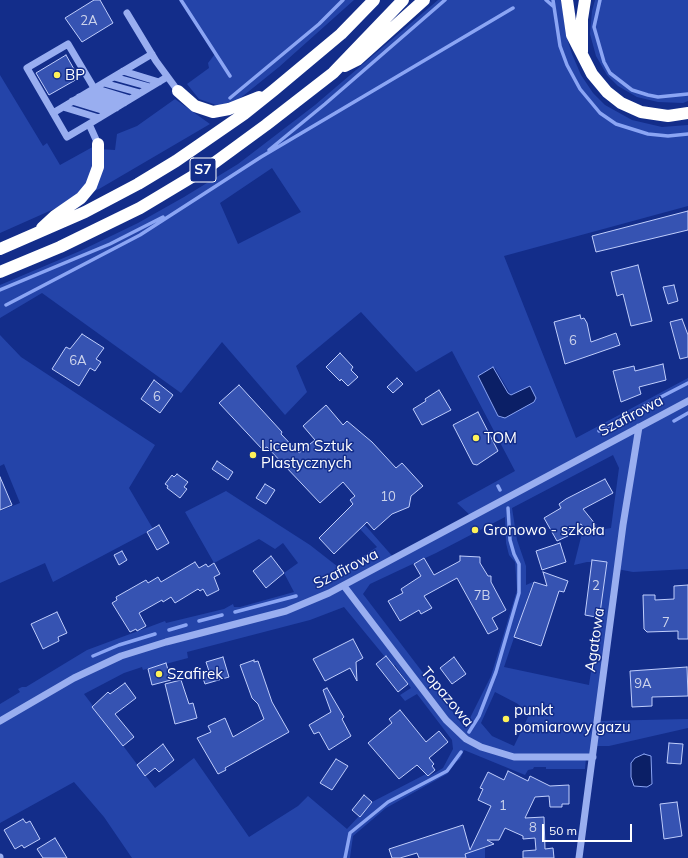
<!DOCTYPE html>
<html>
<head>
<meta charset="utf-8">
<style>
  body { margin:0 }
  #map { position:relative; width:688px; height:858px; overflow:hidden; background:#132d8a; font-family:Mulish,sans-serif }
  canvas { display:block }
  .scale { position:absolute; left:542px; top:824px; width:90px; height:18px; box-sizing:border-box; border:2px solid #fff; border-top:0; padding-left:5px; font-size:12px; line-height:14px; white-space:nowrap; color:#fff; -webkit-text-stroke:3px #132d8a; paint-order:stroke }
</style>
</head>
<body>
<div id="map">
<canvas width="688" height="858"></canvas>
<div class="scale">50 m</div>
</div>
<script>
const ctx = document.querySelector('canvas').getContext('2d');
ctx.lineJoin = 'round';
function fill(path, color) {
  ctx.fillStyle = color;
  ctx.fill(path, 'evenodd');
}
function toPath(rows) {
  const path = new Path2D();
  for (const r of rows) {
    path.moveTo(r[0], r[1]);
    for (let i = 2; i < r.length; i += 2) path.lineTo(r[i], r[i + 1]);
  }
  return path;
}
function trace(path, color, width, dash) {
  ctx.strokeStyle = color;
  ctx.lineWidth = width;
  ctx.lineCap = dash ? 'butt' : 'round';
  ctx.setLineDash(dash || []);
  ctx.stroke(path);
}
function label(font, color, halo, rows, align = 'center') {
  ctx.font = font + ' Mulish,sans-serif';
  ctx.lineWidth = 3;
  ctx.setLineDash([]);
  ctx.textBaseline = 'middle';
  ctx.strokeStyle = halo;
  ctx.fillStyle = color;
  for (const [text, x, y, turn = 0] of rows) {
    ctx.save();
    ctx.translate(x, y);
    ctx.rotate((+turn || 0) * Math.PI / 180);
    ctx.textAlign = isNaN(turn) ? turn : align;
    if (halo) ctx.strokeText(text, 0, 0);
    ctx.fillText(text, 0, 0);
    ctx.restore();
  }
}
fill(toPath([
  [181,0,354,0,279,67,233,104,225,105,216,105,199,99,187,84,209,68,208,63,215,54],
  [438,0,561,0,566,35,572,54,581,75,593,93,605,105,632,120,662,127,688,125,688,206,504,256,576,438,688,378,688,569,633,572,617,569,598,721,688,719,688,728,609,746,594,746,593,757,586,758,585,769,546,769,546,767,534,767,533,769,528,770,525,775,464,750,460,759,456,762,447,774,386,808,353,836,350,858,132,858,104,817,74,782,0,823,0,704,20,692,18,689,22,687,26,687,87,650,165,621,166,623,224,609,233,604,234,607,240,607,294,592,284,573,298,563,283,543,275,549,259,539,214,563,185,512,226,491,310,545,342,570,377,547,360,529,364,524,394,558,471,516,457,503,515,471,452,351,416,372,361,312,296,366,307,392,285,415,222,342,181,393,42,293,0,318,0,285,80,251,138,223,184,197,238,164,315,105],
  [272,168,301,212,238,244,220,203],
  [495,368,511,395,530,386,501,418,498,416,478,376],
  [613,455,619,468,611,528,582,533,574,565,587,562,607,562,589,685,504,667,533,582,526,585,526,566,517,540,512,508],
  [505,517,506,543,509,555,515,562,517,590,491,676,465,728,363,594,370,584,436,553],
  [344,607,385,657,386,656,394,666,395,665,411,688,400,695,405,701,417,694,452,740,453,749,443,768,428,777,426,774,372,802,347,829,308,796,298,806,249,837,194,758,155,788,84,694,124,673,142,667,143,670,188,658,187,652,310,620],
  [495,692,518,704,528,717,514,746,492,736,481,723],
  [595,0,688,0,688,101,683,103,658,102,637,97,618,86,607,75,596,56,590,34,592,11],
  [0,75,43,146,47,143,60,165,98,144,99,149,115,150,117,134,137,126,175,99,210,124,99,189,0,233],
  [0,335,21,357,155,445,129,488,153,529,53,582,45,563,0,583,0,511,20,503,4,464,0,466],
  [485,847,485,858,451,858]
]), '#2444a9');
const water = toPath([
  [493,367,508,393,511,395,530,386,536,398,534,402,505,418,498,416,478,376,493,367],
  [644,754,651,756,652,784,647,787,634,786,631,777,631,763,635,758,644,754]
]);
fill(water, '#0b1f66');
trace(water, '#8ba5f4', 1);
trace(toPath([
  [181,0,230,76],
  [546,0,554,7],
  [553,0,560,46,567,65,580,89,600,113,616,124,648,134,668,136,688,134],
  [600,0,594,27,604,62,610,73,632,90,648,95,658,97,688,94],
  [230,98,319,24,343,0],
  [269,150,325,104,445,0],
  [0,290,110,244,163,217],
  [6,305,140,235,261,157,513,8],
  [657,399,688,383],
  [631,414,648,404],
  [674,421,688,413],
  [599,431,611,425],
  [498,486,500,490],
  [235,612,296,596],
  [199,621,222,615],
  [169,630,186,625],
  [93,656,119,645,155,634],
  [469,732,479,716,496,672,519,593,519,564,514,554,510,540,508,508],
  [345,858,350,833,388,802,447,771,461,752]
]), '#8ba5f4', 3.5);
const building = toPath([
  [94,0,100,0,113,23,82,42,65,18,94,0],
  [66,55,79,78,49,95,36,73,66,55],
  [688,211,688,230,596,252,592,236,688,211],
  [638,265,652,321,631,326,623,294,617,296,611,272,638,265],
  [674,285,678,301,668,304,663,287,674,285],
  [580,315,581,319,584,318,587,323,591,342,616,333,620,345,565,364,554,322,580,315],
  [682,319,688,335,688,357,680,359,670,322,682,319],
  [82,334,104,348,96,359,101,362,95,371,90,368,79,386,52,369,66,347,70,349,82,334],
  [340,353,353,367,351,370,358,377,348,386,341,379,340,381,326,367,340,353],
  [663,364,666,380,639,387,641,394,621,402,613,371,634,366,635,371,663,364],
  [397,378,403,384,393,393,387,387,397,378],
  [154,380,173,395,160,413,141,399,154,380],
  [239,385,282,432,281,434,299,453,315,440,303,426,326,405,343,425,347,421,372,442,396,468,402,463,423,486,411,496,409,507,392,514,374,530,367,522,334,554,319,538,353,504,350,500,355,496,343,482,320,503,267,447,262,449,219,403,239,385],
  [439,390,451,410,422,425,413,409,426,401,425,399,439,390],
  [478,412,498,451,477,465,473,464,453,425,478,412],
  [217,461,233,472,228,480,212,469,217,461],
  [177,474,188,482,184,487,187,489,180,498,167,488,168,486,165,484,172,475,174,477,177,474],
  [0,477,12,505,0,510,0,477],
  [605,479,613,493,583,509,596,525,587,532,581,524,566,531,568,536,557,541,544,518,561,508,559,504,566,499,605,479],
  [265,484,275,490,266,504,256,498,265,484],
  [159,525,169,543,157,550,147,532,159,525],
  [560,543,566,562,542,570,536,551,560,543],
  [122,551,127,560,119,565,114,555,122,551],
  [271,556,284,573,266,588,253,571,271,556],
  [460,556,480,557,480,563,488,576,491,576,491,582,506,610,492,618,498,629,488,634,457,578,424,596,432,608,421,614,419,610,400,621,388,601,403,593,401,589,421,576,414,564,424,558,434,575,460,561,460,556],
  [592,560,607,562,600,613,597,613,596,617,585,615,592,560],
  [195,562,199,568,206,564,208,567,214,563,220,574,214,577,219,590,207,596,203,589,200,591,198,589,175,603,171,597,163,602,162,600,139,613,146,626,137,631,136,629,130,632,112,603,117,600,116,597,146,580,148,583,158,577,161,582,195,562],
  [543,572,568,581,564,592,559,591,541,646,514,637,534,582,547,586,543,572],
  [688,585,688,639,678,639,678,631,647,632,644,629,643,595,655,595,655,600,674,599,674,586,688,585],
  [57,612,67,633,58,637,59,641,43,649,31,624,57,612],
  [353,639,363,658,356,662,357,681,350,668,325,681,313,659,353,639],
  [386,656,408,684,398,692,376,664,386,656],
  [223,657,229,677,205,684,201,673,209,671,206,662,223,657],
  [454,657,466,674,452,684,440,668,454,657],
  [254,660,254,662,258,661,272,702,289,732,225,768,226,770,218,774,197,738,211,732,208,726,225,718,233,737,264,719,258,704,252,698,240,665,254,660],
  [166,663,171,680,152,685,148,669,166,663],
  [687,667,688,696,652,697,652,706,632,707,630,671,687,667],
  [181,680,189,704,193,703,197,718,175,724,165,684,181,680],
  [125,683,136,698,115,714,134,737,123,746,92,707,108,692,110,694,125,683],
  [327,688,344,717,342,719,351,736,329,750,319,732,314,734,309,725,331,712,323,690,327,688],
  [400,710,426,742,439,731,448,742,429,758,434,764,432,766,435,770,428,776,417,765,399,779,368,743,392,723,389,719,400,710],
  [669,743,683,744,681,764,667,763,669,743],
  [163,744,174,760,159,772,155,768,145,776,137,765,163,744],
  [336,759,348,766,332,790,320,783,336,759],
  [508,771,528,781,530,776,550,786,569,785,569,804,562,804,562,807,550,807,549,796,535,797,525,818,544,817,545,849,553,848,554,858,523,858,523,851,536,850,535,838,523,839,523,836,505,828,499,840,487,840,494,844,465,854,466,858,419,858,417,853,400,858,392,858,389,849,463,825,470,850,491,806,478,800,483,789,480,788,488,772,504,780,508,771],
  [364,795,372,802,360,817,352,810,364,795],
  [677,802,682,836,664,839,660,804,677,802],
  [23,819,26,823,30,821,40,839,24,848,22,845,15,849,4,830,23,819],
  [55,838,67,858,43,858,37,849,55,838]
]);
fill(building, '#3653b2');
trace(building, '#c0cefc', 1);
trace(toPath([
  [127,13,156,61,178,91],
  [123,71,159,82],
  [114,77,150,87],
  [104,83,140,93],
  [87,93,124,103],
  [79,97,116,108],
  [72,101,108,112],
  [63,107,99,118],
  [53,113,152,54],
  [89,124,167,77],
  [98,144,89,124,67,137,27,68,68,44,94,88,130,99],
  [344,586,446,720,466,739,481,747,514,757,593,757],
  [0,721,74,678,121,656,166,642,286,611,329,593,688,401],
  [0,857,0,858],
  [579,858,623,525,639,427]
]), '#99aef0', 7);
trace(toPath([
  [567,0,572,35,592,74,607,92,621,103,641,112,668,116,688,113],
  [582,52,582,19,585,0],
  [345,66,357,60,424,0],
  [178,91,195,106,213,112,229,109,259,97],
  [42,228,55,216,81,198,91,186,98,167,98,144],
  [0,249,85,212,138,184,176,161,244,114,274,90,341,34,374,0],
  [0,272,60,247,140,208,210,166,266,125,333,73,403,0]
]), '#fff', 12);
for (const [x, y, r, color] of [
  [57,75,4,"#fff259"],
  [476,438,4,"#fff259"],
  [253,455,4,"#fff259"],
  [475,530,4,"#fff259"],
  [159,674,4,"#fff259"],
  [506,719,4,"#fff259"]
]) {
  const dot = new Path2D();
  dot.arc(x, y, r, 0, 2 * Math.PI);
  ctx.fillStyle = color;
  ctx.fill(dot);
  trace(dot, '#132d8a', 1.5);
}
label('13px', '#cdd4ec', null, [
  ["2A",89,21],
  ["6",573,341],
  ["6A",78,361],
  ["6",157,397],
  ["10",388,497],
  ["2",596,586],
  ["7B",482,596],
  ["7",666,623],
  ["9A",643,684],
  ["1",503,806],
  ["8",533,828]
]);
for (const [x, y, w] of [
  [203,170,26]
]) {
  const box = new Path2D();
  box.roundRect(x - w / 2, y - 12, w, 24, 3);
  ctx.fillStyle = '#132d8a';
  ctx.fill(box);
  trace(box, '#fff', 1);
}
label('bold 14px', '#fff', null, [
  ["S7",203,170]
]);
label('15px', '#fff', '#132d8a', [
  ["BP",65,75],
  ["TOM",484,438],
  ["Liceum Sztuk",261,446],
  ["Plastycznych",261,463],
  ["Gronowo - szkoła",483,530],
  ["Szafirek",167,674],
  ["punkt",514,710],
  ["pomiarowy gazu",514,727]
], 'left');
label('15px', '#fff', '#132d8a', [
  ["Szafirowa",631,416,-28],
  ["Szafirowa",346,569,-27],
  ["Agatowa",595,640,-82],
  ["Topazowa",447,697,50]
]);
</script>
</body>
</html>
